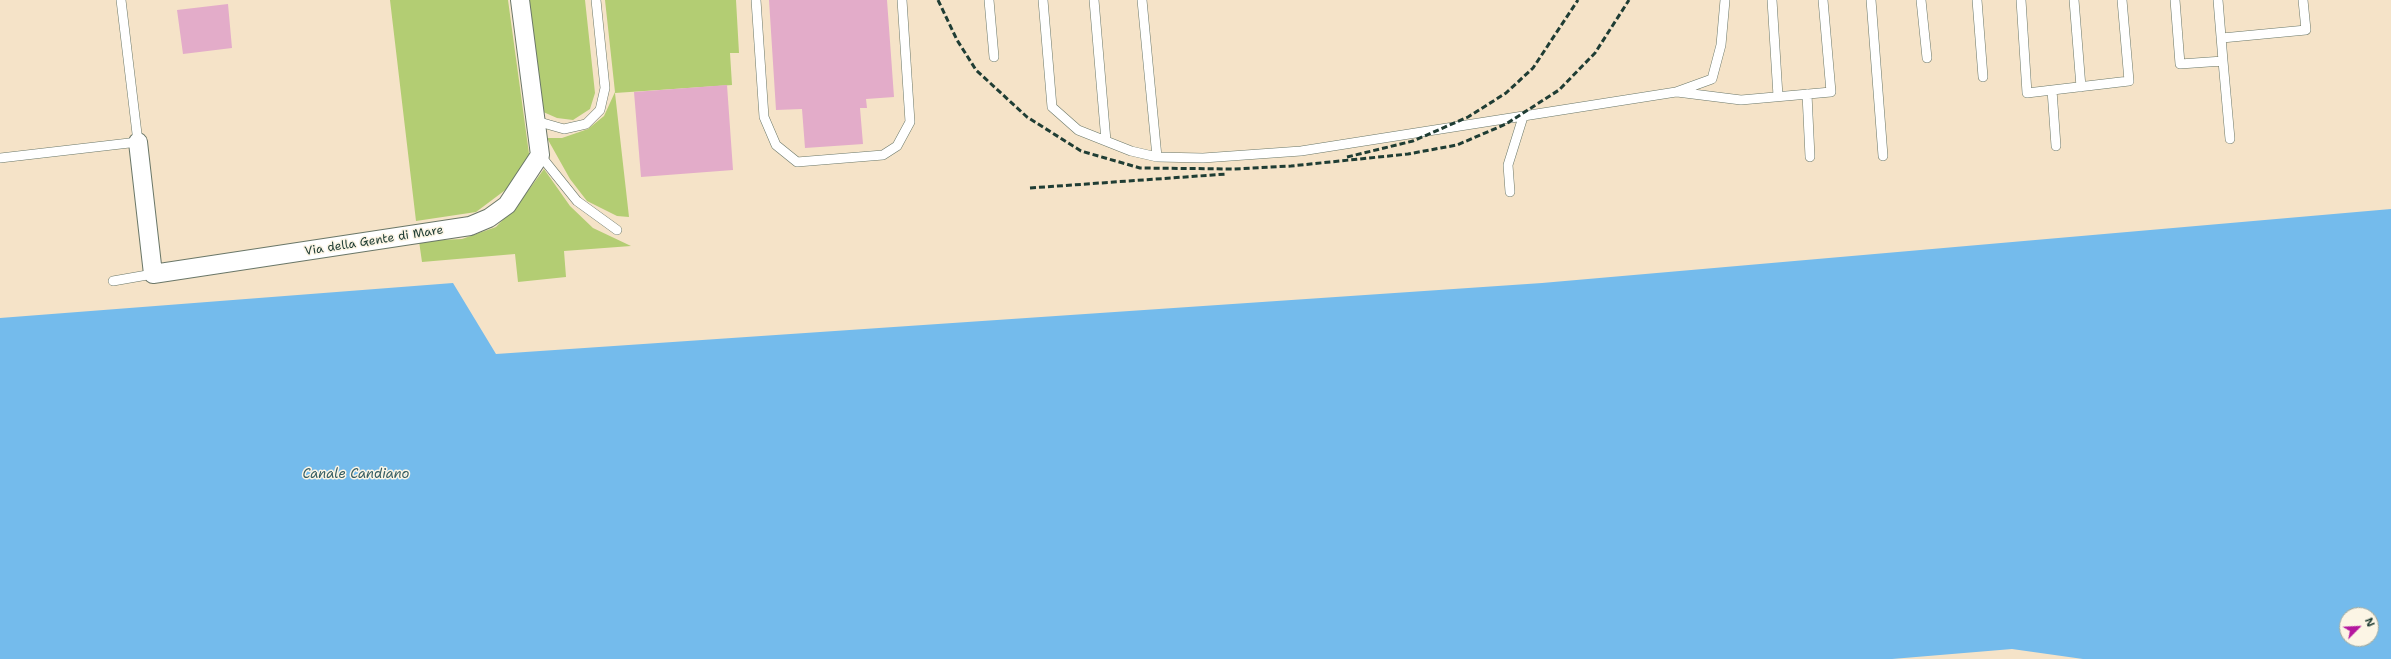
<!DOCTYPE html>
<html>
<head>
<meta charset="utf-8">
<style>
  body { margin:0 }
  #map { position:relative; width:2391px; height:659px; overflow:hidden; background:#f5e3c8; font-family:"Shantell Sans",sans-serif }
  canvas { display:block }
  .north { position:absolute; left:2339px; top:607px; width:40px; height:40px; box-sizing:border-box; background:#fcf5e5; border:1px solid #a4ab9e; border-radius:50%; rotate:66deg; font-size:11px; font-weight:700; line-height:16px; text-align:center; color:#1f3d34 }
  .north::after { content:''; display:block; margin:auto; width:14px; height:18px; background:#b5179e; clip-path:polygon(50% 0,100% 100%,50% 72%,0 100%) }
</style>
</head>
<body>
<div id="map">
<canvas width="2391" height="659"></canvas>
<div class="north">N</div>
</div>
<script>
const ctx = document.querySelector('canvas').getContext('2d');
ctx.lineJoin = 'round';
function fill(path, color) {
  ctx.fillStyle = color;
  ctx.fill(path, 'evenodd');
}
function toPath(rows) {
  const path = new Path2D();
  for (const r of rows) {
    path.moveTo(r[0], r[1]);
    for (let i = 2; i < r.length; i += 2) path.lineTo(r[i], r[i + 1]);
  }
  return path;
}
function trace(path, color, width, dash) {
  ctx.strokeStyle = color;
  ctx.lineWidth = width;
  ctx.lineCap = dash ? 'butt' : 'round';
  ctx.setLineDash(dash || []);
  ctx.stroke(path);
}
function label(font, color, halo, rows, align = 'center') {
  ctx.font = font + ' "Shantell Sans",sans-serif';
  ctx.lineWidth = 3;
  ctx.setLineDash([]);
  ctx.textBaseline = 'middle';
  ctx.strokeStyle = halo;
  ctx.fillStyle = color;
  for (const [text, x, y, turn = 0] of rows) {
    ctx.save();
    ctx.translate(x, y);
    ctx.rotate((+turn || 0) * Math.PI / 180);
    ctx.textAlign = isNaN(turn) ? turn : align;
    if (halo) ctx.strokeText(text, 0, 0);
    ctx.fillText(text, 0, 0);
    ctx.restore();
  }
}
fill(toPath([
  [390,0,508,0,530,161,512,185,476,212,416,221],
  [528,0,585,0,595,93,590,109,573,120,557,118,541,111],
  [605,0,736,0,739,53,730,53,732,85,615,93,629,217,617,216,587,201,570,179,547,138,562,138,588,129,604,116,615,92],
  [544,169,570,206,593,228,631,246,564,251,566,277,518,282,515,254,422,262,419,241,462,239,496,227,519,203]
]), '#b3cd73');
fill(toPath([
  [2391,209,2391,659,2083,659,2012,649,1892,659,0,659,0,318,453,283,496,354,1542,283],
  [2347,615,2371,615,2371,639,2347,639]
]), '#74bbec');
fill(toPath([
  [769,0,887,0,894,97,866,99,867,108,860,108,863,144,805,148,802,109,776,110],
  [228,4,232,48,183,54,177,10],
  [727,85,733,170,641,177,634,92]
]), '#e3acc9');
const service = toPath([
  [756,0,764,117,776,145,797,162,883,155,897,146,910,122,902,0],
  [989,0,994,57],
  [1043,0,1052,107,1078,130,1131,151,1157,157,1203,158,1301,151,1676,92,1712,79,1721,45,1725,0],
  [1094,0,1106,141],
  [1142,0,1157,157],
  [1772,0,1778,96],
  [1871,0,1883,156],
  [1921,0,1927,58],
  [1977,0,1983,77],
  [2021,0,2027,93,2129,81,2122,0],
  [2074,0,2081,87],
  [2175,0,2180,64,2223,61,2218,0],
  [2222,38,2306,30,2303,0],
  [2223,61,2230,139],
  [2052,90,2056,146],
  [1677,92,1741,100,1831,92,1823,0],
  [1807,94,1810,157],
  [536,121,564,129,586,124,600,110,605,88,596,0],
  [540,155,577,201,617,230],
  [0,158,138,142,121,0],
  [1510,192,1508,165,1523,117],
  [113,281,153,274]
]);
const minor = toPath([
  [138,142,153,274,470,226,489,218,507,205,540,155,520,0]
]);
trace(service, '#6a7768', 10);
trace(minor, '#6a7768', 20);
trace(service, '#fff', 9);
trace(minor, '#fff', 18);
trace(toPath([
  [938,0,957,40,976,70,1027,117,1081,151,1140,168,1234,169,1291,166,1408,154,1457,145,1506,124,1559,90,1595,53,1629,0],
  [1347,157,1413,141,1468,117,1506,93,1533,68,1578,0],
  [1030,188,1227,174]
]), '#1f3d34', 3, [6, 3]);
label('12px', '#1f3d34', '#fcf5e5', [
  ["Via della Gente di Mare",374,241,-9]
]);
label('italic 13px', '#345c62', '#fcf5e5', [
  ["Canale Candiano",356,475]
]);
</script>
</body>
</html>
